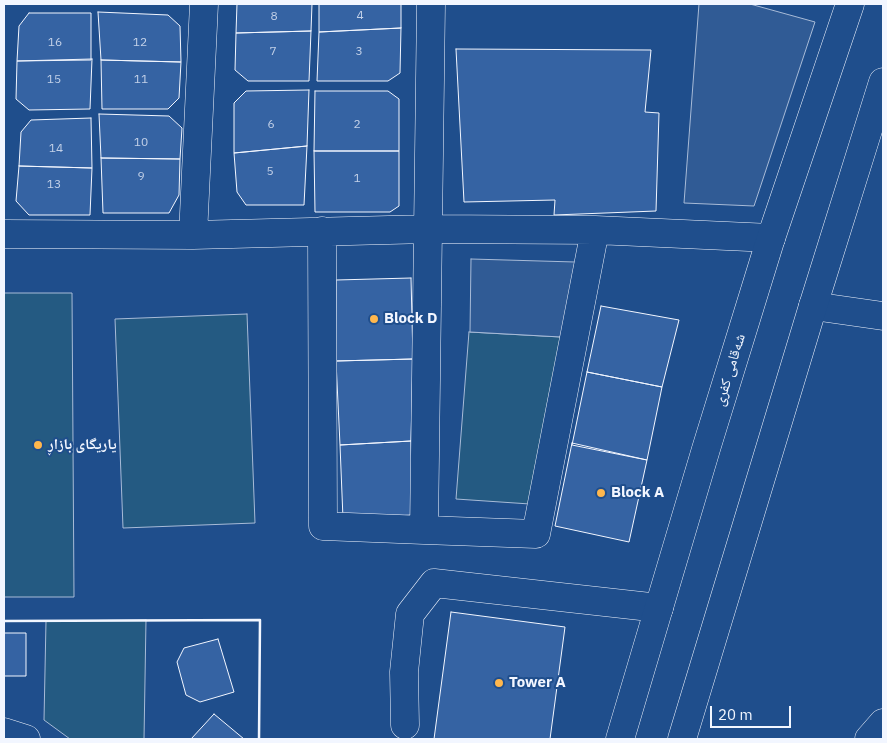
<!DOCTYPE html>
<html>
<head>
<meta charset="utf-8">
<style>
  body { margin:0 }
  #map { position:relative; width:887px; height:743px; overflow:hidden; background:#1f4e8c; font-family:"IBM Plex Sans",sans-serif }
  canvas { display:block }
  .frame { position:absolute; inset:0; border:5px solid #f2f6ff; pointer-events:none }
  .scale { position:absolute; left:710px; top:706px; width:81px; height:22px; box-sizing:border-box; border:2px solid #f2f6ff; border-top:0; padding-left:6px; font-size:15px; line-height:18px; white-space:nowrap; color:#f2f6ff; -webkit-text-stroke:4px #1f4e8c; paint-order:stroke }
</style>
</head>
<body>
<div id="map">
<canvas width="887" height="743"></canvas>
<div class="frame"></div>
<div class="scale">20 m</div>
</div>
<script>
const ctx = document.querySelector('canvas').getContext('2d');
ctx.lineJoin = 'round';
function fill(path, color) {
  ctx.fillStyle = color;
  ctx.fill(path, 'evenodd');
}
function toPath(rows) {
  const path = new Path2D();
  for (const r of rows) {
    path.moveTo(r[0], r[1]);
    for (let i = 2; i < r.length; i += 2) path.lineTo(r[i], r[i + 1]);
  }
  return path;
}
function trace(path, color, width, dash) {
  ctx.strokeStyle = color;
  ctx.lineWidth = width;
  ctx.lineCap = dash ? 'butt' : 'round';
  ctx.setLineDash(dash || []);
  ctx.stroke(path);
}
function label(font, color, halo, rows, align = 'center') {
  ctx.font = font + ' "IBM Plex Sans","Noto Naskh Arabic",sans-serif';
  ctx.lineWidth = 4;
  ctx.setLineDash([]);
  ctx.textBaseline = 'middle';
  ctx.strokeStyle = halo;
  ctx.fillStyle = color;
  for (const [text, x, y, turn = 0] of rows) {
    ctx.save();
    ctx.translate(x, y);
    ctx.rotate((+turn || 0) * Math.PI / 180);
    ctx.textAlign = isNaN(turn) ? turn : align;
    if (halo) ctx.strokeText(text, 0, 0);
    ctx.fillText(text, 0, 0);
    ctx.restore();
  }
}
const green = toPath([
  [4,293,72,293,74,597,4,597,4,293],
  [247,314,255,523,123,528,115,319,247,314],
  [469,332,561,337,530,504,456,499,469,332],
  [146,620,144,739,70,739,44,720,46,621,146,620]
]);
fill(green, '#245a82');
trace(green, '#a8bbd7', 1);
const parking = toPath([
  [699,4,750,4,815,22,754,206,684,203,699,4],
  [471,259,575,262,561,337,470,332,471,259]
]);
fill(parking, '#305b95');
trace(parking, '#a8bbd7', 1);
const building = toPath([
  [237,4,312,4,311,31,236,33,237,4],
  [319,4,401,4,401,28,319,32,319,4],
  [98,12,168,15,180,26,181,62,101,60,98,12],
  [29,13,91,13,91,60,17,61,19,26,29,13],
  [401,28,400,73,388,81,317,81,319,32,401,28],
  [311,31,309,81,248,81,235,70,236,33,311,31],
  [456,49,651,50,645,112,659,113,656,211,554,215,555,200,464,202,456,49],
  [92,59,90,109,29,110,16,99,17,61,92,59],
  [101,60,181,62,179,98,168,109,102,109,101,60],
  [309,90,307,146,234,153,234,103,246,91,309,90],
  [315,91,388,91,399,99,399,151,314,151,315,91],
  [99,114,169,116,182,128,180,159,101,158,99,114],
  [91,118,92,168,19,166,21,132,31,120,91,118],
  [307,146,304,205,246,205,237,192,234,153,307,146],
  [314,151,399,151,399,206,390,212,315,212,314,151],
  [101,158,180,159,179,195,169,213,103,213,101,158],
  [19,166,92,168,90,215,29,215,16,201,19,166],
  [411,278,413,359,336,361,336,280,411,278],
  [601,306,679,320,662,387,587,372,601,306],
  [413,359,411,441,340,445,336,361,413,359],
  [587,372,662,387,647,460,572,445,587,372],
  [411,441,413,515,343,519,340,445,411,441],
  [572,443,647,460,629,542,555,526,572,443],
  [451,612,565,627,550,739,434,739,451,612],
  [4,633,26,633,26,676,4,676,4,633],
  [218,639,234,692,200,702,186,695,177,662,184,648,218,639],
  [214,714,244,739,191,739,214,714]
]);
fill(building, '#3563a3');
trace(building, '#f2f6ff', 1);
const minor = toPath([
  [431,4,424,530,536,534,595,230],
  [322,231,323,526,424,530],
  [4,234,193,235,428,229,595,230,771,238],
  [193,235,204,4],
  [813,306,883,316],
  [405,725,404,672,410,614,434,583,659,608],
  [4,732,26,739],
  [869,739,883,723]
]);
const highway = toPath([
  [620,739,706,449,771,238,850,4],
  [682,739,813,306,883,82]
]);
trace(minor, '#f2f6ff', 29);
trace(highway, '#f2f6ff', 29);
trace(minor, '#1f4e8c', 28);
trace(highway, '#1f4e8c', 28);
trace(toPath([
  [4,621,260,620,259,739]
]), '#f2f6ff', 2.5);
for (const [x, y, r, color] of [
  [374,319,5,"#ffb74d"],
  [38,445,5,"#ffb74d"],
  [601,493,5,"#ffb74d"],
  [499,683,5,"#ffb74d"]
]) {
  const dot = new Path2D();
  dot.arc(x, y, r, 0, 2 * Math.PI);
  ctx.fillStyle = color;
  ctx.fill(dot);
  trace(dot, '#1f4e8c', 2);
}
label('12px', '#c3d1e8', null, [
  ["4",360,16],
  ["8",274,17],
  ["16",55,43],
  ["12",140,43],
  ["7",273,52],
  ["3",359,52],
  ["15",54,80],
  ["11",141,80],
  ["6",271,125],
  ["2",357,125],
  ["10",141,143],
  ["14",56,149],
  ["5",270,172],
  ["9",141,177],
  ["1",357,179],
  ["13",54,185]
]);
label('bold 15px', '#f2f6ff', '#1f4e8c', [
  ["Block D",384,319],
  ["یاریگای بازاڕ",48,445],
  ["Block A",611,493],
  ["Tower A",509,683]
], 'left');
label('15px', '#f2f6ff', '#1f4e8c', [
  ["شەقامی کفری",730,370,-73]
]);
</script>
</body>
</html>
